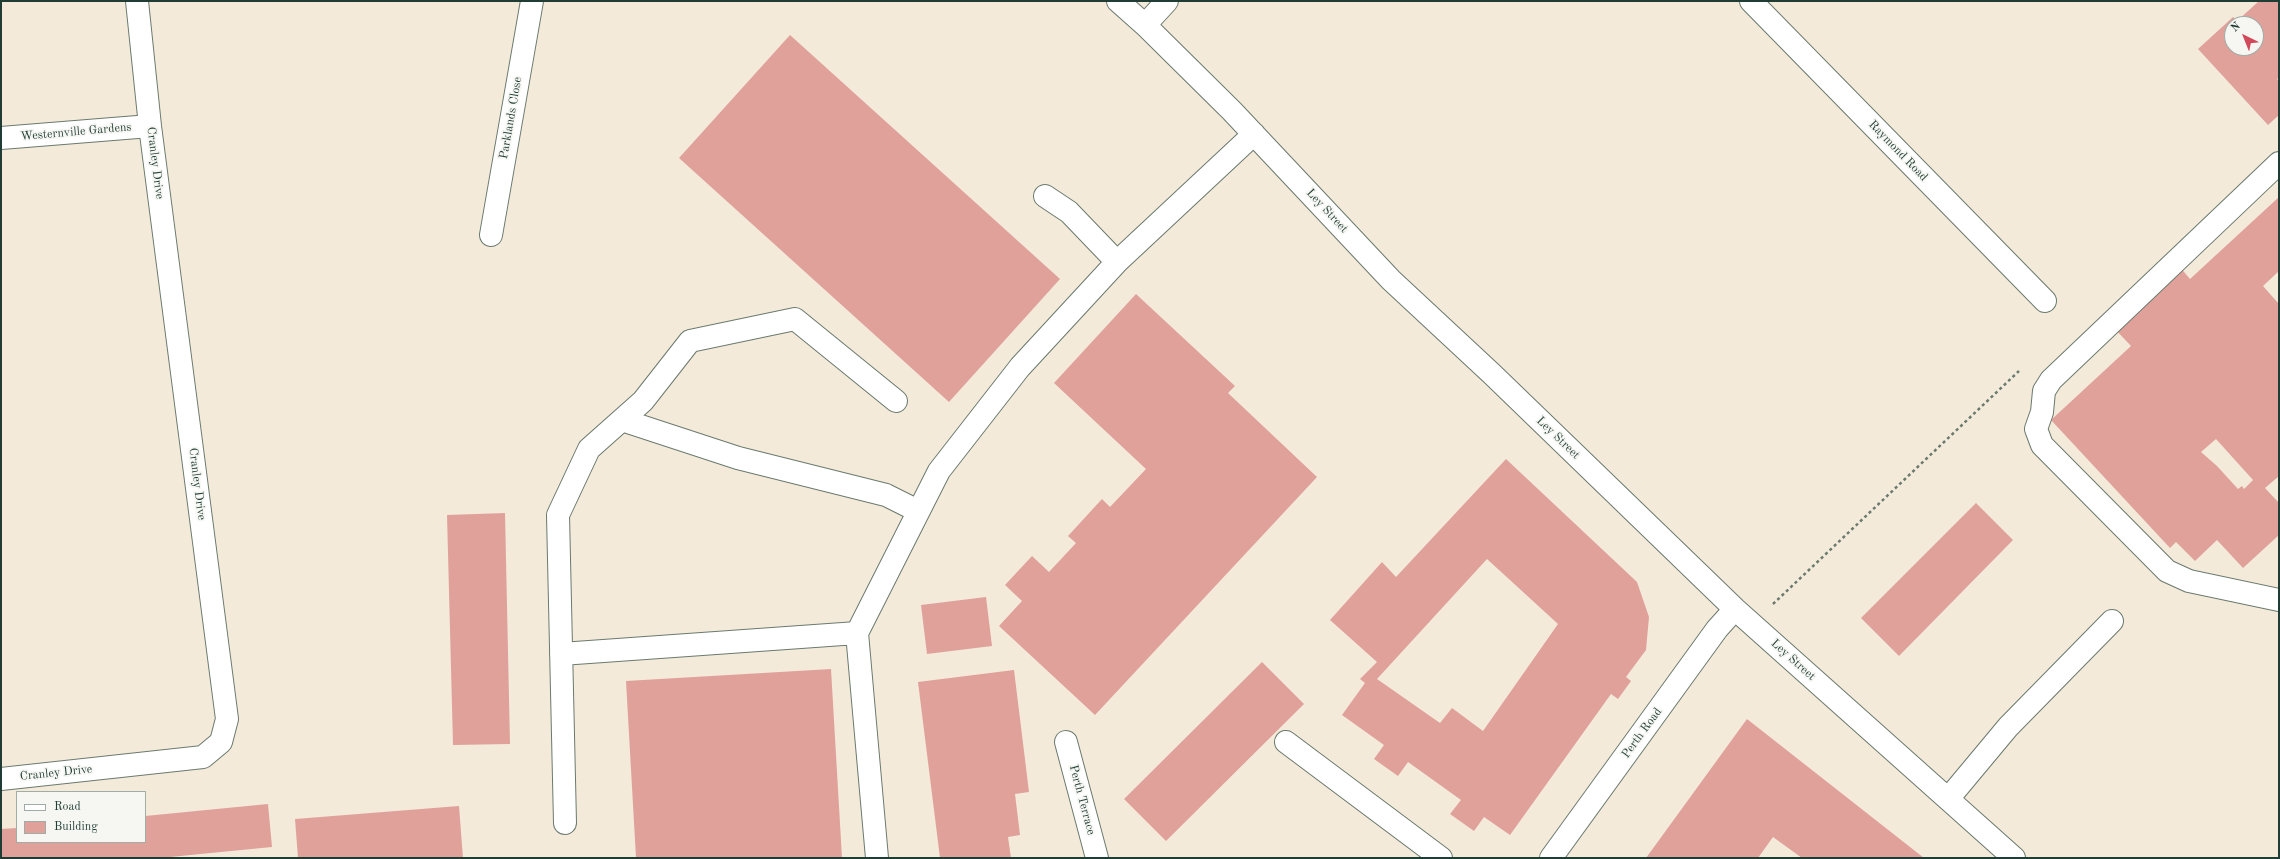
<!DOCTYPE html>
<html>
<head>
<meta charset="utf-8">
<style>
  body { margin:0 }
  #map { position:relative; width:2280px; height:859px; overflow:hidden; background:#f4eada; font-family:"Old Standard TT",serif }
  canvas { display:block }
  .frame { position:absolute; inset:0; border:2px solid #1f3d34; pointer-events:none }
  .legend { position:absolute; left:16px; top:791px; width:130px; height:52px; box-sizing:border-box; background:#f6f6f2; border:1px solid #a0aca6; margin:0; padding:5px 7px; list-style:none; font-size:12px; color:#1f3d34 }
  .legend li { display:flex; align-items:center; gap:8px; height:20px }
  .legend b { width:20px; border:1px solid #a0aca6 }
  .north { position:absolute; left:2224px; top:16px; width:40px; height:40px; box-sizing:border-box; background:#f6f6f2; border:1px solid #a0aca6; border-radius:50%; rotate:317deg; font-size:11px; font-weight:700; line-height:16px; text-align:center; color:#1f3d34 }
  .north::after { content:''; display:block; margin:auto; width:14px; height:18px; background:#d1495b; clip-path:polygon(50% 0,100% 100%,50% 72%,0 100%) }
</style>
</head>
<body>
<div id="map">
<canvas width="2280" height="859"></canvas>
<div class="frame"></div>
<ul class="legend">
<li><b style="height:5px;background:#fff"></b>Road</li>
<li><b style="height:11px;background:#dfa19a"></b>Building</li>
</ul>
<div class="north">N</div>
</div>
<script>
const ctx = document.querySelector('canvas').getContext('2d');
ctx.lineJoin = 'round';
function fill(path, color) {
  ctx.fillStyle = color;
  ctx.fill(path, 'evenodd');
}
function toPath(rows) {
  const path = new Path2D();
  for (const r of rows) {
    path.moveTo(r[0], r[1]);
    for (let i = 2; i < r.length; i += 2) path.lineTo(r[i], r[i + 1]);
  }
  return path;
}
function trace(path, color, width, dash) {
  ctx.strokeStyle = color;
  ctx.lineWidth = width;
  ctx.lineCap = dash ? 'butt' : 'round';
  ctx.setLineDash(dash || []);
  ctx.stroke(path);
}
function label(font, color, halo, rows, align = 'center') {
  ctx.font = font + ' "Old Standard TT",serif';
  ctx.lineWidth = 3.5;
  ctx.setLineDash([]);
  ctx.textBaseline = 'middle';
  ctx.strokeStyle = halo;
  ctx.fillStyle = color;
  for (const [text, x, y, turn = 0] of rows) {
    ctx.save();
    ctx.translate(x, y);
    ctx.rotate((+turn || 0) * Math.PI / 180);
    ctx.textAlign = isNaN(turn) ? turn : align;
    if (halo) ctx.strokeText(text, 0, 0);
    ctx.fillText(text, 0, 0);
    ctx.restore();
  }
}
fill(toPath([
  [2259,1,2279,1,2279,77,2277,79,2279,81,2279,115,2268,125,2198,49,2233,17,2237,21],
  [2232,24,2256,24,2256,48,2232,48],
  [790,35,1060,279,949,402,679,158],
  [2279,197,2279,271,2263,286,2279,304,2279,476,2265,488,2279,503,2279,535,2243,568,2217,540,2195,561,2176,542,2170,548,2051,420,2131,346,2113,327,2179,266,2190,279],
  [2216,439,2253,480,2244,489,2242,486,2238,489,2217,466,2201,452],
  [1136,294,1235,386,1228,393,1317,477,1095,715,999,626,1022,601,1005,585,1032,556,1049,572,1076,543,1068,536,1102,499,1110,507,1146,469,1054,383],
  [1506,459,1637,582,1649,617,1646,650,1626,677,1631,681,1618,699,1611,694,1510,835,1484,817,1474,831,1450,814,1461,800,1408,762,1398,776,1374,759,1384,745,1342,715,1365,683,1360,679,1377,662,1330,620,1382,562,1396,577],
  [1487,559,1558,624,1483,731,1452,708,1440,723,1377,679],
  [1976,503,2013,540,1899,656,1861,618],
  [505,513,510,744,453,745,447,515],
  [986,597,992,646,927,654,921,605],
  [1262,662,1304,704,1166,841,1124,799],
  [831,669,842,858,636,858,626,681],
  [1014,670,1029,792,1015,794,1020,835,1008,837,1011,858,940,858,918,682],
  [1747,719,1924,858,1802,858,1773,837,1758,858,1646,858],
  [268,804,272,847,160,858,1,858,1,829,17,828,17,842,145,842,145,816],
  [459,806,463,858,298,858,295,819]
]), '#dfa19a');
const minor = toPath([
  [1118,1,1145,25,1232,111,1391,280,1492,374,1735,609,2014,858],
  [1751,1,2045,301],
  [1145,25,1167,1],
  [1,138,150,126],
  [2279,163,2051,380,2044,391,2042,412,2036,429,2042,445,2167,571,2189,581,2279,600],
  [1045,196,1069,212,1117,262],
  [491,235,532,1],
  [622,420,738,458,886,495,918,511],
  [561,654,857,633],
  [1066,742,1097,858],
  [1286,742,1441,858],
  [1,779,203,757,221,742,227,719,150,126,137,1],
  [1948,799,2008,727,2112,621],
  [565,823,558,515,589,449,643,401,690,341,795,319,896,401],
  [877,858,857,633,939,471,1020,367,1117,262,1254,134],
  [1551,858,1717,629,1735,609]
]);
trace(minor, '#6a7a6e', 24);
trace(toPath([
  [1773,604,2019,371]
]), '#6a7a6e', 2.5, [3, 3]);
trace(minor, '#fff', 22);
label('12px', '#1f3d34', '#f6f6f2', [
  ["Parklands Close",511,118,-80],
  ["Westernville Gardens",76,132,-5],
  ["Raymond Road",1898,151,46],
  ["Cranley Drive",155,163,83],
  ["Ley Street",1327,211,47],
  ["Ley Street",1558,438,44],
  ["Cranley Drive",197,484,83],
  ["Ley Street",1793,660,42],
  ["Perth Road",1642,733,-54],
  ["Cranley Drive",56,773,-6],
  ["Perth Terrace",1082,800,75]
]);
</script>
</body>
</html>
